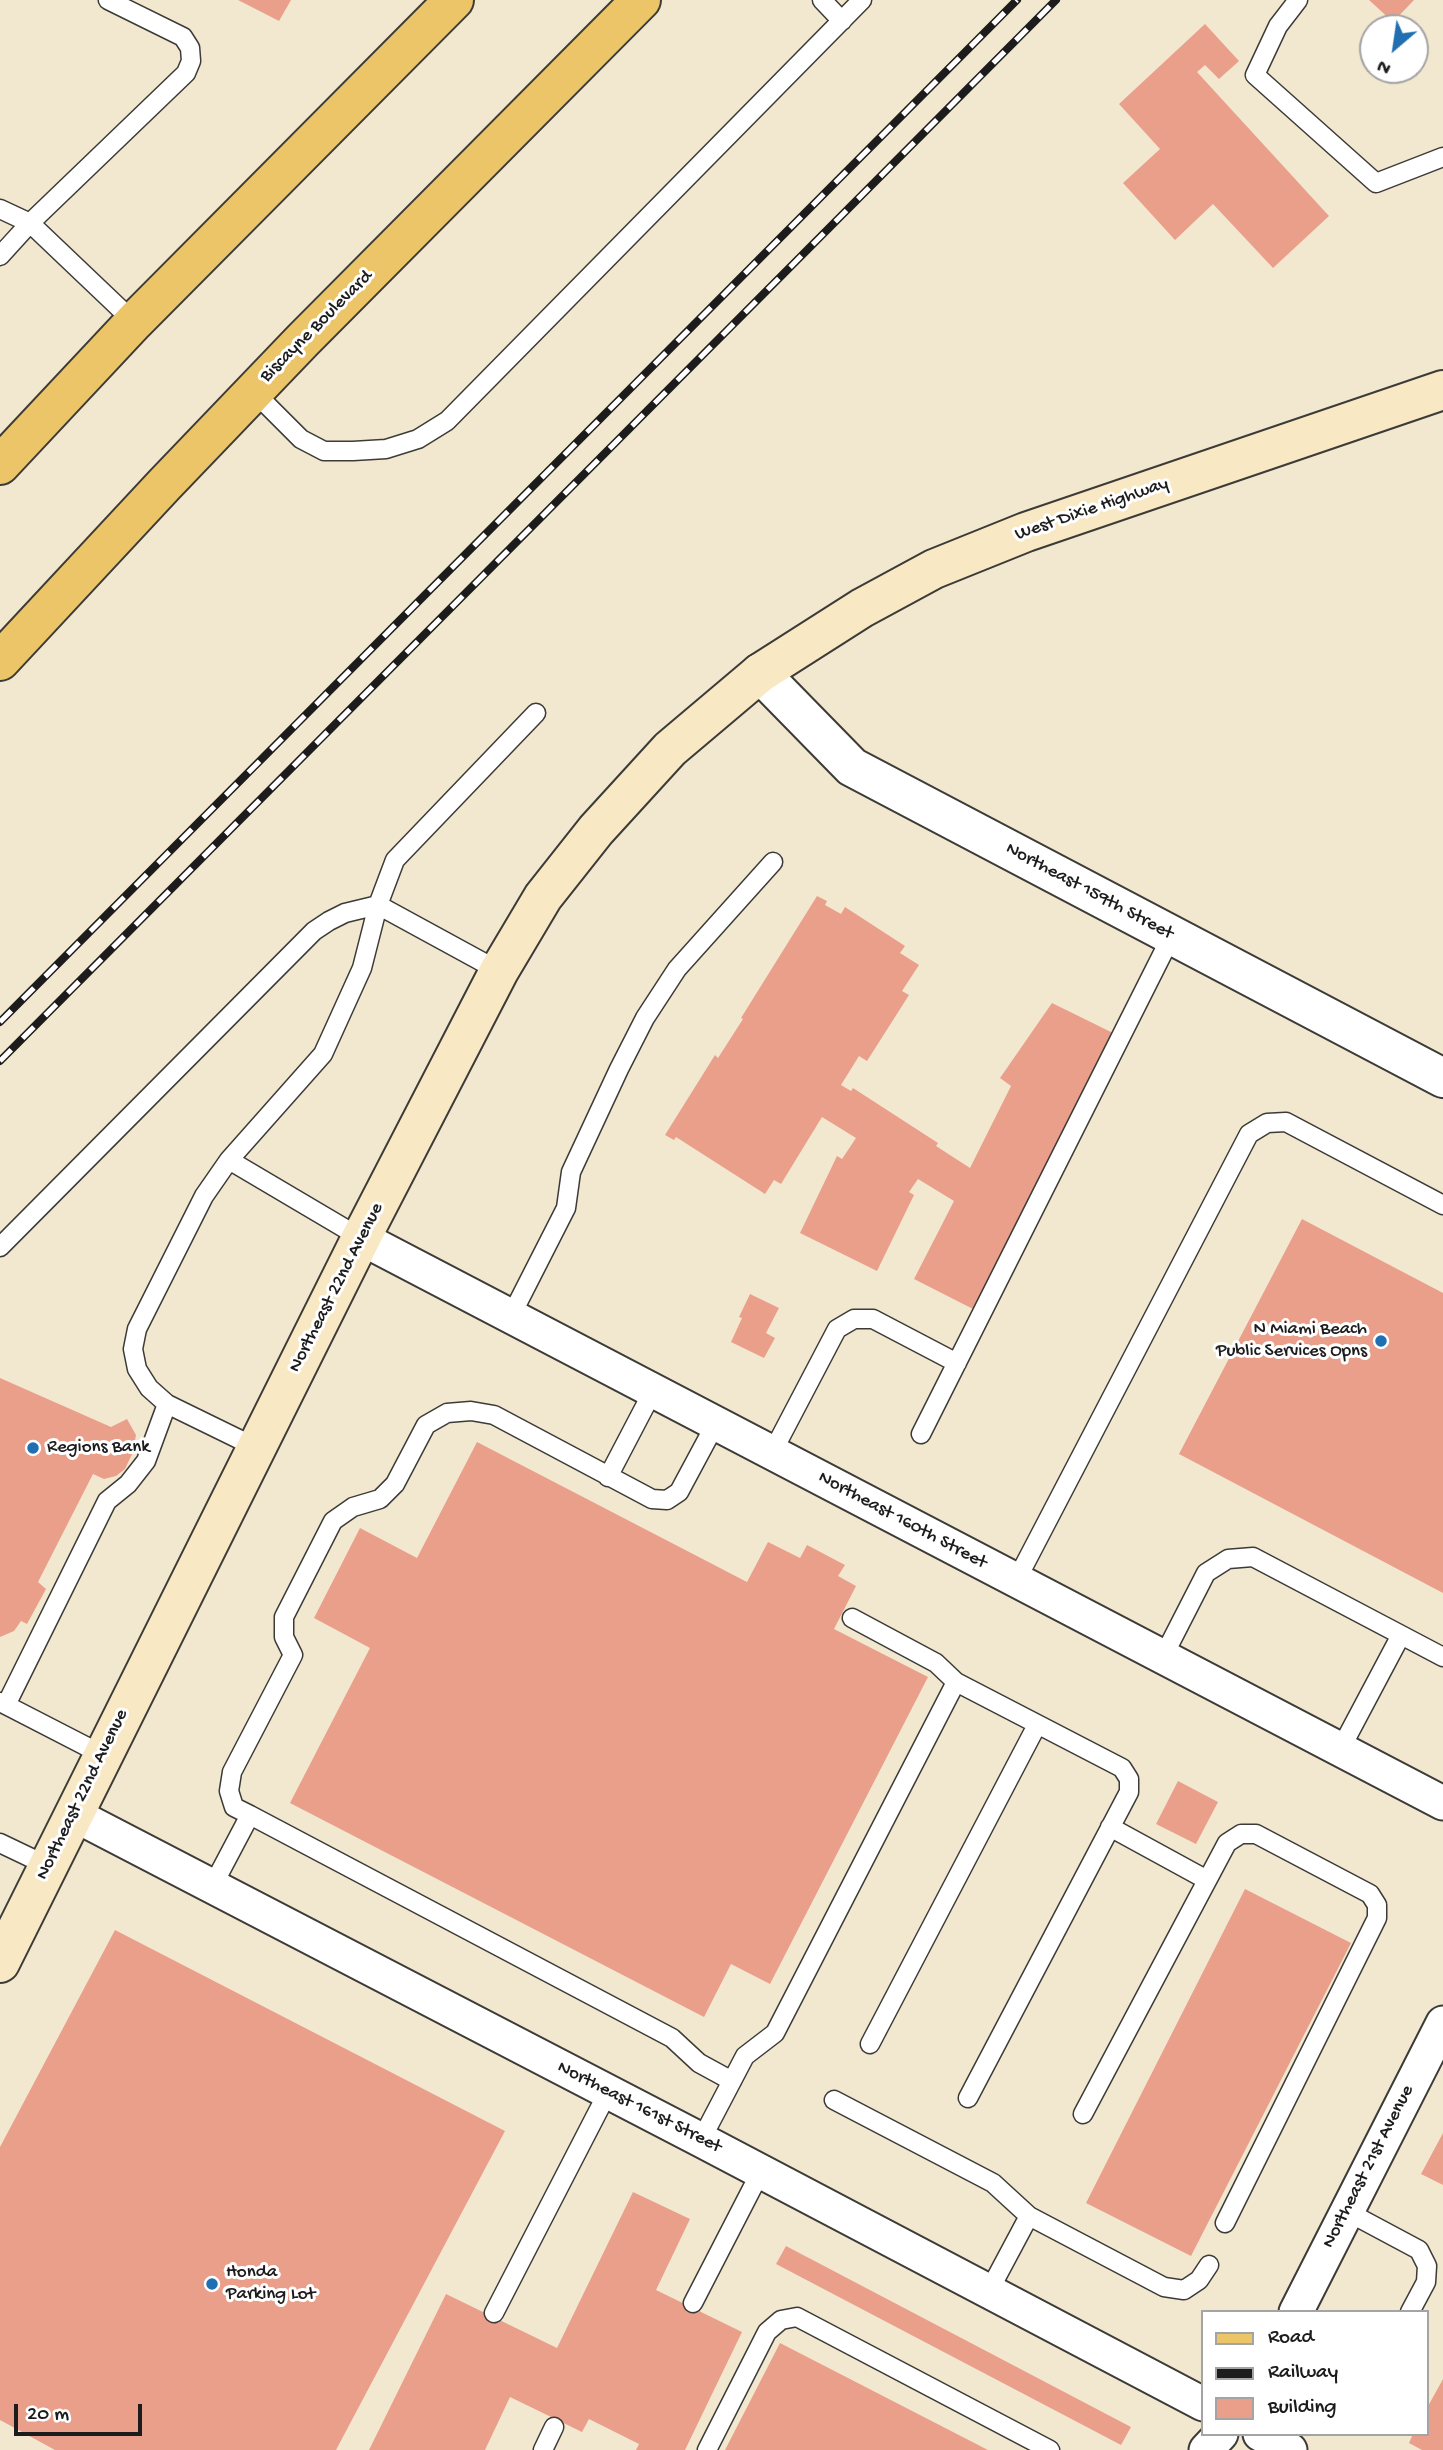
<!DOCTYPE html>
<html>
<head>
<meta charset="utf-8">
<style>
  body { margin:0 }
  #map { position:relative; width:1443px; height:2450px; overflow:hidden; background:#f2e8d0; font-family:"Gochi Hand",sans-serif }
  canvas { display:block }
  .legend { position:absolute; left:1201px; top:2310px; width:228px; height:126px; box-sizing:border-box; background:#fff; border:2px solid #a4a4a4; margin:0; padding:9px 12px; list-style:none; font-size:21px; color:#1c1c1c }
  .legend li { display:flex; align-items:center; gap:14px; height:35px }
  .legend b { width:35px; border:2px solid #a4a4a4 }
  .north { position:absolute; left:1359px; top:14px; width:70px; height:70px; box-sizing:border-box; background:#fff; border:2px solid #a4a4a4; border-radius:50%; rotate:209deg; font-size:19px; font-weight:700; line-height:28px; text-align:center; color:#1c1c1c }
  .north::after { content:''; display:block; margin:auto; width:24px; height:32px; background:#1f6fb2; clip-path:polygon(50% 0,100% 100%,50% 72%,0 100%) }
  .scale { position:absolute; left:14px; top:2404px; width:128px; height:32px; box-sizing:border-box; border:4px solid #1c1c1c; border-top:0; padding-left:9px; font-size:21px; line-height:24px; white-space:nowrap; color:#1c1c1c; -webkit-text-stroke:5px #fff; paint-order:stroke }
</style>
</head>
<body>
<div id="map">
<canvas width="1443" height="2450"></canvas>
<ul class="legend">
<li><b style="height:9px;background:#edc569"></b>Road</li>
<li><b style="height:9px;background:#1c1c1c"></b>Railway</li>
<li><b style="height:19px;background:#ea9f8b"></b>Building</li>
</ul>
<div class="north">N</div>
<div class="scale">20 m</div>
</div>
<script>
const ctx = document.querySelector('canvas').getContext('2d');
ctx.lineJoin = 'round';
function fill(path, color) {
  ctx.fillStyle = color;
  ctx.fill(path, 'evenodd');
}
function toPath(rows) {
  const path = new Path2D();
  for (const r of rows) {
    path.moveTo(r[0], r[1]);
    for (let i = 2; i < r.length; i += 2) path.lineTo(r[i], r[i + 1]);
  }
  return path;
}
function trace(path, color, width, dash) {
  ctx.strokeStyle = color;
  ctx.lineWidth = width;
  ctx.lineCap = dash ? 'butt' : 'round';
  ctx.setLineDash(dash || []);
  ctx.stroke(path);
}
function label(font, color, halo, rows, align = 'center') {
  ctx.font = font + ' "Gochi Hand",sans-serif';
  ctx.lineWidth = 6;
  ctx.setLineDash([]);
  ctx.textBaseline = 'middle';
  ctx.strokeStyle = halo;
  ctx.fillStyle = color;
  for (const [text, x, y, turn = 0] of rows) {
    ctx.save();
    ctx.translate(x, y);
    ctx.rotate((+turn || 0) * Math.PI / 180);
    ctx.textAlign = isNaN(turn) ? turn : align;
    if (halo) ctx.strokeText(text, 0, 0);
    ctx.fillText(text, 0, 0);
    ctx.restore();
  }
}
fill(toPath([
  [238,0,291,0,279,21],
  [1369,0,1414,0,1393,22],
  [1205,24,1239,61,1219,79,1205,65,1197,72,1329,216,1273,268,1213,204,1175,240,1123,183,1160,149,1119,104],
  [817,896,827,901,825,905,841,914,845,907,905,946,900,953,919,965,902,991,909,995,867,1061,859,1056,841,1085,851,1091,853,1088,938,1143,936,1146,970,1168,1011,1086,1000,1078,1052,1003,1115,1034,977,1311,914,1279,954,1201,918,1179,909,1192,914,1195,877,1271,800,1233,837,1156,842,1159,856,1138,822,1117,781,1184,774,1180,765,1194,676,1137,674,1140,665,1135,715,1055,718,1058,743,1019,741,1018],
  [1302,1219,1443,1293,1443,1593,1179,1454],
  [750,1294,779,1308,766,1333,775,1338,764,1358,731,1342,742,1318,739,1317],
  [0,1378,111,1427,127,1419,136,1435,133,1452,125,1469,116,1476,104,1479,93,1474,38,1582,46,1589,27,1624,21,1621,14,1631,0,1637],
  [477,1442,747,1582,768,1542,800,1558,807,1545,845,1565,838,1576,856,1586,834,1629,928,1677,770,1984,731,1964,704,2017,290,1803,370,1648,314,1618,360,1528,417,1558],
  [1178,1781,1218,1802,1196,1844,1156,1824],
  [1245,1889,1351,1943,1191,2256,1086,2203],
  [115,1930,505,2131,336,2450,55,2450,0,2420,0,2147],
  [1443,2133,1443,2185,1421,2174],
  [633,2192,690,2219,656,2290,742,2332,685,2450,636,2450,639,2444,589,2419,582,2432,510,2397,485,2450,369,2450,446,2294,557,2348],
  [786,2246,1131,2427,1121,2445,776,2264],
  [780,2343,988,2450,725,2450],
  [1443,2379,1443,2450,1422,2450,1409,2443,1413,2434,1427,2434,1427,2408]
]), '#ea9f8b');
const service = toPath([
  [822,0,842,21],
  [1298,0,1278,26,1255,75,1376,183,1443,157],
  [0,209,30,223,134,322],
  [0,256,30,223,186,73,191,61,190,48,183,37,108,0],
  [253,391,301,439,324,451,353,451,386,449,418,439,447,421,862,0],
  [229,1160,361,1238],
  [0,1247,314,931,329,921,345,913,378,905,499,971],
  [511,1316,566,1208,571,1172,619,1069,645,1018,677,969,773,862],
  [921,1434,1172,935],
  [257,1448,167,1404,149,1388,137,1369,133,1349,137,1329,204,1196,229,1160,323,1054,362,968,378,905,395,860,536,713],
  [772,1453,837,1329,854,1319,873,1319,957,1363],
  [608,1477,654,1389],
  [1016,1581,1249,1134,1267,1123,1286,1122,1443,1205],
  [852,1618,936,1663,956,1682],
  [1163,1657,1206,1573,1228,1559,1253,1557,1443,1657],
  [0,1702,103,1755],
  [6,1705,107,1501,128,1484,146,1461,167,1404],
  [1340,1750,1401,1635],
  [250,1815,234,1807,229,1791,232,1772,293,1655,284,1637,284,1617,333,1521,353,1507,380,1499,395,1484,426,1425,447,1413,471,1411,494,1415,652,1499,667,1500,679,1492,716,1423],
  [1110,1827,1207,1880],
  [0,1843,48,1866],
  [212,1887,250,1815,672,2038,699,2063,732,2081],
  [870,2044,1037,1725],
  [834,2100,993,2183,1029,2216,1164,2287,1184,2290,1199,2280,1209,2265],
  [1083,2114,1227,1843,1241,1834,1256,1834,1370,1894,1377,1905,1377,1918,1225,2223],
  [701,2140,745,2056,775,2033,956,1682,1122,1768,1129,1779,1129,1792,968,2098],
  [1346,2211,1419,2250,1427,2266,1426,2282,1410,2312],
  [989,2291,1029,2216],
  [693,2303,761,2171],
  [494,2313,608,2092],
  [543,2450,554,2427],
  [707,2450,767,2332,781,2320,797,2317,1050,2450]
]);
const minor = toPath([
  [361,1238,1443,1803],
  [73,1814,701,2140,1203,2404],
  [1296,2312,1443,2023],
  [1260,2434,1290,2450],
  [1206,2450,1221,2434]
]);
const tertiary = toPath([
  [760,673,852,767,1443,1078]
]);
const secondary = toPath([
  [0,1963,361,1238,499,971,543,897,596,830,670,749,760,673,862,608,934,569,1026,532,1443,390]
]);
const primary = toPath([
  [0,465,134,322,454,0],
  [0,661,164,485,303,340,641,0]
]);
trace(service, '#3c3b37', 21);
trace(minor, '#3c3b37', 37);
trace(tertiary, '#3c3b37', 42);
trace(secondary, '#3c3b37', 42);
trace(primary, '#3c3b37', 42);
trace(service, '#fff', 18);
trace(minor, '#fff', 33);
trace(tertiary, '#fff', 38);
trace(secondary, '#f8e8c3', 38);
trace(primary, '#edc569', 38);
const rail = toPath([
  [0,1022,1017,0],
  [0,1061,1056,0]
]);
trace(rail, '#1c1c1c', 8);
trace(rail, '#fff', 5, [16]);
for (const [x, y, r, color] of [
  [1381,1341,7,"#1f6fb2"],
  [33,1448,7,"#1f6fb2"],
  [212,2284,7,"#1f6fb2"]
]) {
  const dot = new Path2D();
  dot.arc(x, y, r, 0, 2 * Math.PI);
  ctx.fillStyle = color;
  ctx.fill(dot);
  trace(dot, '#fff', 2.5);
}
label('19px', '#1c1c1c', '#fff', [
  ["Biscayne Boulevard",317,327,-45],
  ["West Dixie Highway",1092,510,-19],
  ["Northeast 159th Street",1089,892,28],
  ["Northeast 22nd Avenue",337,1288,-63],
  ["Northeast 160th Street",902,1521,28],
  ["Northeast 22nd Avenue",83,1795,-64],
  ["Northeast 161st Street",639,2108,27],
  ["Northeast 21st Avenue",1369,2167,-63]
]);
label('19px', '#1c1c1c', '#fff', [
  ["N Miami Beach",1367,1330,"right"],
  ["Public Services Opns",1367,1352,"right"],
  ["Regions Bank",47,1448],
  ["Honda",226,2273],
  ["Parking Lot",226,2295]
], 'left');
</script>
</body>
</html>
